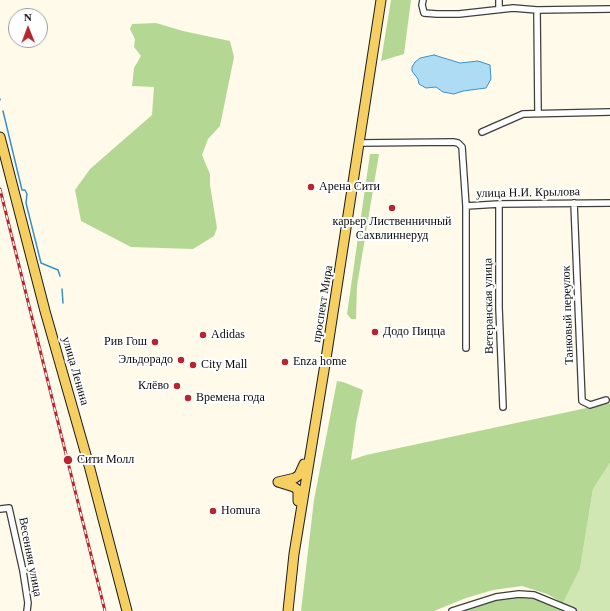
<!DOCTYPE html>
<html>
<head>
<meta charset="utf-8">
<style>
  body { margin:0 }
  #map { position:relative; width:610px; height:611px; overflow:hidden; background:#fffae9; font-family:Georgia,serif }
  canvas { display:block }
  .north { position:absolute; left:8px; top:8px; width:40px; height:40px; box-sizing:border-box; background:#fff; border:1px solid #9d9d9d; border-radius:50%; rotate:359deg; font-size:11px; font-weight:700; line-height:16px; text-align:center; color:#0b0b0b }
  .north::after { content:''; display:block; margin:auto; width:14px; height:18px; background:#b72630; clip-path:polygon(50% 0,100% 100%,50% 72%,0 100%) }
</style>
</head>
<body>
<div id="map">
<canvas width="610" height="611"></canvas>
<div class="north">N</div>
</div>
<script>
const ctx = document.querySelector('canvas').getContext('2d');
ctx.lineJoin = 'round';
function fill(path, color) {
  ctx.fillStyle = color;
  ctx.fill(path, 'evenodd');
}
function toPath(rows) {
  const path = new Path2D();
  for (const r of rows) {
    path.moveTo(r[0], r[1]);
    for (let i = 2; i < r.length; i += 2) path.lineTo(r[i], r[i + 1]);
  }
  return path;
}
function trace(path, color, width, dash) {
  ctx.strokeStyle = color;
  ctx.lineWidth = width;
  ctx.lineCap = dash ? 'butt' : 'round';
  ctx.setLineDash(dash || []);
  ctx.stroke(path);
}
function label(font, color, halo, rows, align = 'center') {
  ctx.font = font + ' Georgia,serif';
  ctx.lineWidth = 4;
  ctx.setLineDash([]);
  ctx.textBaseline = 'middle';
  ctx.strokeStyle = halo;
  ctx.fillStyle = color;
  for (const [text, x, y, turn = 0] of rows) {
    ctx.save();
    ctx.translate(x, y);
    ctx.rotate((+turn || 0) * Math.PI / 180);
    ctx.textAlign = isNaN(turn) ? turn : align;
    if (halo) ctx.strokeText(text, 0, 0);
    ctx.fillText(text, 0, 0);
    ctx.restore();
  }
}
fill(toPath([
  [610,463,610,611,571,611,563,603,580,569,593,489]
]), '#d0e7b4');
fill(toPath([
  [391,0,411,0,404,54,381,61],
  [156,23,183,31,230,41,234,57,220,126,208,139,202,155,210,174,210,185,217,228,214,236,193,249,131,247,81,221,75,190,90,169,152,115,154,87,132,86,134,68,141,56,134,47,135,39,130,29,132,24],
  [370,154,379,154,357,286,356,319,351,319,347,314],
  [337,381,343,382,363,390,356,423,351,460,366,455,610,403,610,463,593,489,580,569,563,603,547,594,522,586,493,590,466,598,434,611,301,611,314,500],
  [518,595,568,608,572,611,461,611,485,602]
]), '#b4d894');
const water = toPath([
  [434,55,460,63,478,61,490,65,491,79,486,88,463,91,454,94,443,92,436,87,426,88,419,84,418,79,412,71,412,67,415,62,420,58,434,55]
]);
fill(water, '#afdcf5');
trace(water, '#3893ca', 1);
trace(toPath([
  [0,99,0,100],
  [3,111,22,190,25,190,27,194,26,203,41,263,58,270,60,276],
  [62,289,63,303]
]), '#3893ca', 1.5);
const street = toPath([
  [423,0,422,5,424,13,437,14,459,14,513,8,537,10,610,9],
  [499,0,499,9],
  [537,10,538,113],
  [482,132,523,114,610,112],
  [359,143,453,142,458,143,462,147,466,206,466,348],
  [574,203,582,401,590,405,606,400],
  [499,204,499,308,503,407],
  [466,206,499,204,610,203],
  [0,509,9,508,23,571,28,603,27,611],
  [452,611,496,597,519,594,534,595,573,611]
]);
const primary = toPath([
  [0,137,45,311,90,469,127,611],
  [278,482,295,478,299,475,304,464],
  [278,482,294,487,298,490,298,501],
  [288,611,294,554,327,352,381,0]
]);
trace(street, '#3e3e3e', 8);
trace(primary, '#1c1c1c', 11);
trace(street, '#fff', 5.5);
trace(primary, '#f6cf62', 9);
const rail = toPath([
  [0,189,105,611]
]);
trace(rail, '#b72630', 3);
trace(rail, '#fff', 1.5, [4.5]);
for (const [x, y, r, color] of [
  [311,187,4,"#b72630"],
  [392,208,4,"#b72630"],
  [375,332,4,"#b72630"],
  [203,335,4,"#b72630"],
  [155,342,4,"#b72630"],
  [181,360,4,"#b72630"],
  [285,362,4,"#b72630"],
  [193,365,4,"#b72630"],
  [177,386,4,"#b72630"],
  [188,398,4,"#b72630"],
  [68,460,5,"#b72630"],
  [213,511,4,"#b72630"]
]) {
  const dot = new Path2D();
  dot.arc(x, y, r, 0, 2 * Math.PI);
  ctx.fillStyle = color;
  ctx.fill(dot);
  trace(dot, '#fff', 1.5);
}
label('12px', '#0b0b0b', '#fff', [
  ["Арена Сити",319,187],
  ["карьер Лиственничный",392,222,"center"],
  ["Сахвлиннеруд",392,236,"center"],
  ["Додо Пицца",383,332],
  ["Adidas",211,335],
  ["Рив Гош",147,342,"right"],
  ["Эльдорадо",173,360,"right"],
  ["Enza home",293,362],
  ["City Mall",201,365],
  ["Клёво",169,386,"right"],
  ["Времена года",196,398],
  ["Сити Молл",77,460],
  ["Homura",221,511]
], 'left');
label('12px', '#0b0b0b', '#fff', [
  ["улица Н.И. Крылова",528,193,-1],
  ["проспект Мира",323,304,-81],
  ["Ветеранская улица",489,306,-91],
  ["Танковый переулок",568,315,-92],
  ["улица Ленина",75,371,74],
  ["Весенняя улица",30,557,79]
]);
</script>
</body>
</html>
